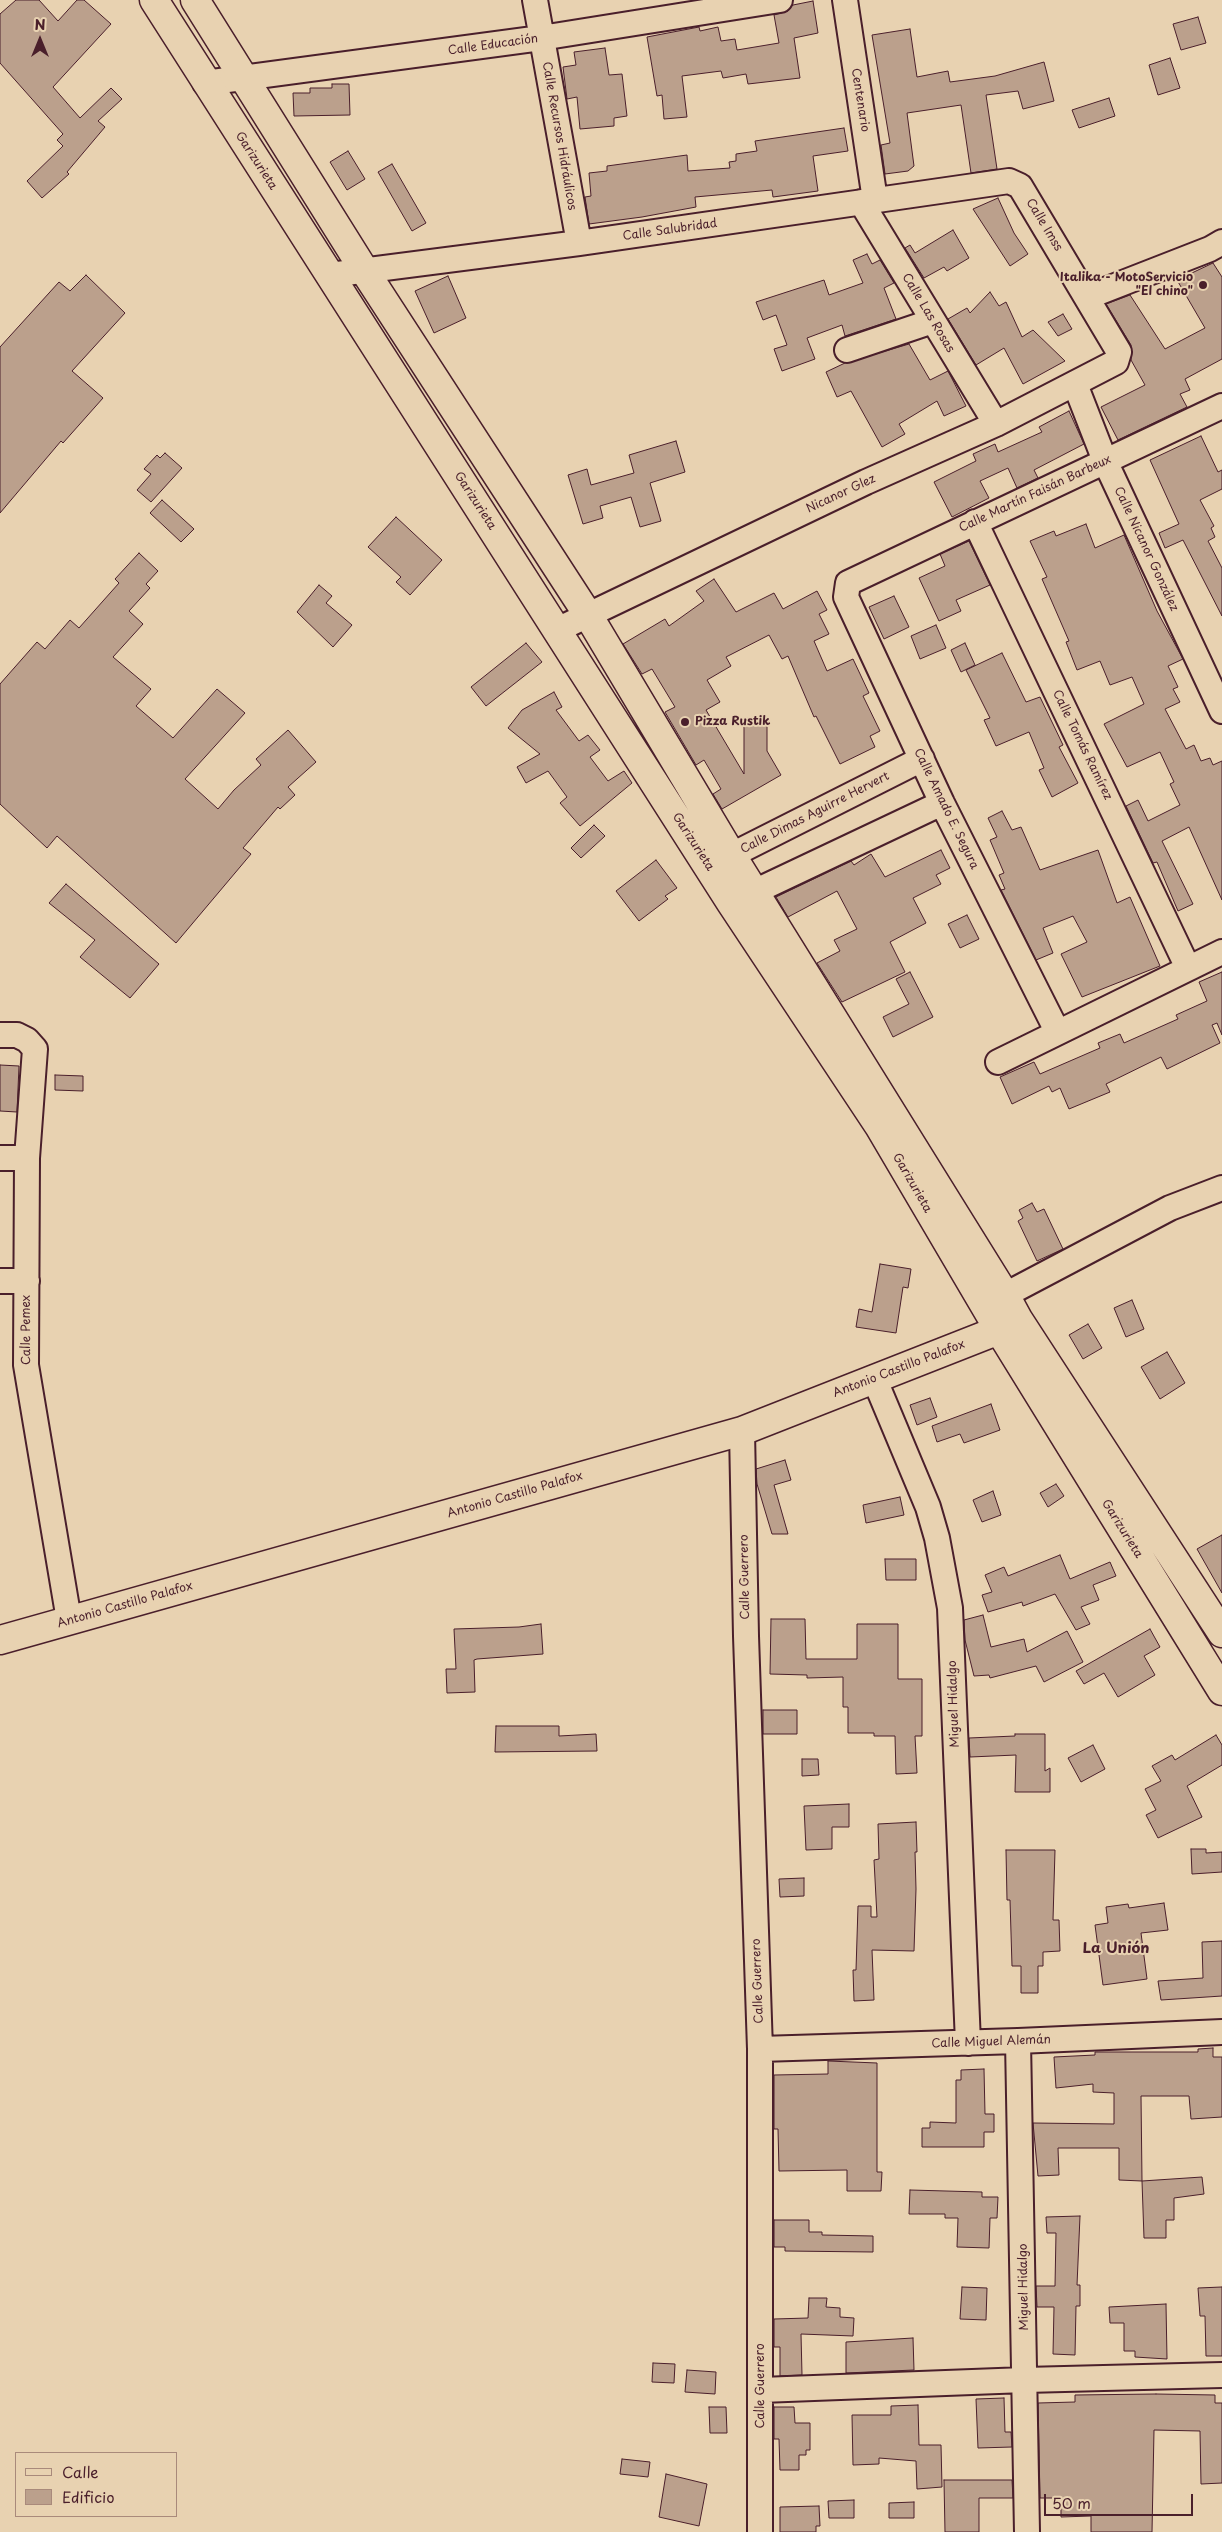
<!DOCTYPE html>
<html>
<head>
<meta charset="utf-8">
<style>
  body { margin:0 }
  #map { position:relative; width:1222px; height:2532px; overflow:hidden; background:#e8d2b1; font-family:"Playpen Sans",sans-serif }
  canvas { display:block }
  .legend { position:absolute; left:15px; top:2452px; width:162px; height:65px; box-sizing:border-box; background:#e8d2b1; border:1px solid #a98a7b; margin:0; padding:6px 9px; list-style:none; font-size:15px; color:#4a1f2b }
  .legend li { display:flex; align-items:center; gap:10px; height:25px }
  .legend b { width:25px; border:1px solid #a98a7b }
  .north { position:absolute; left:15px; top:15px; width:50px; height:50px; -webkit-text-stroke:4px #e8d2b1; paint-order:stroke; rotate:0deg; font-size:14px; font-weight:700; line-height:20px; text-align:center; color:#4a1f2b }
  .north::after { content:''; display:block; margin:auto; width:18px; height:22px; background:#4a1f2b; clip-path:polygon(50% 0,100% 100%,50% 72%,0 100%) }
  .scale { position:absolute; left:1044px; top:2494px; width:149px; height:22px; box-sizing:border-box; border:2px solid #4a1f2b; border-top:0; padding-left:6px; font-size:15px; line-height:18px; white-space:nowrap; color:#4a1f2b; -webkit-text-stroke:4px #e8d2b1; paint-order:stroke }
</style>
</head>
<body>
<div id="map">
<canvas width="1222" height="2532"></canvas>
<ul class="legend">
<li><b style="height:6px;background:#e8d2b1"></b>Calle</li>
<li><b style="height:14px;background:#bba08c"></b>Edificio</li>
</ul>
<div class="north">N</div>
<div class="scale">50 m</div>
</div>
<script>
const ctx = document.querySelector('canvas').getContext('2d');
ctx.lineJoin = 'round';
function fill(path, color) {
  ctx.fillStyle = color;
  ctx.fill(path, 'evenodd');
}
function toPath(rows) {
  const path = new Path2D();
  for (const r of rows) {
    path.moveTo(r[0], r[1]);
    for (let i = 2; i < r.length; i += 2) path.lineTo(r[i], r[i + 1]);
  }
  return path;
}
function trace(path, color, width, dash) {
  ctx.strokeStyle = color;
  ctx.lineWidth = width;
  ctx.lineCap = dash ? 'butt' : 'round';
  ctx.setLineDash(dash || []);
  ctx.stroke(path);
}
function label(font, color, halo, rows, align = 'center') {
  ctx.font = font + ' "Playpen Sans",sans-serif';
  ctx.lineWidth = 4;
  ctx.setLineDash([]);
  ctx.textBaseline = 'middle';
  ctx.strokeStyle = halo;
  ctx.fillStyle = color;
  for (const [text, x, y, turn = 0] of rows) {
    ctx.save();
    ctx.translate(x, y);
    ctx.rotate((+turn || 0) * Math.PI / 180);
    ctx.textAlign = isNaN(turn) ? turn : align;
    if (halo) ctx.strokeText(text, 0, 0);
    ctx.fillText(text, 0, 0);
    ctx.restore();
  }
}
const building = toPath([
  [16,0,39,0,58,21,77,0,84,0,111,24,53,87,80,118,111,88,122,99,98,121,105,127,67,172,69,174,42,198,27,181,63,146,57,140,63,134,0,63,0,14,16,0],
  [813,1,818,33,794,38,800,78,748,84,746,74,723,78,721,71,682,76,687,117,664,119,662,95,657,96,647,37,699,27,700,31,718,27,721,41,735,39,737,50,779,43,774,15,788,11,793,5,813,1],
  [1198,17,1206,43,1181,50,1173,24,1198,17],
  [910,29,917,77,948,71,950,82,995,76,1044,62,1054,101,1023,109,1018,91,986,95,997,169,971,173,961,105,907,113,914,166,908,171,885,174,881,145,890,143,872,35,910,29],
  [605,48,609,75,622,74,627,116,614,118,614,126,580,129,577,97,567,99,563,67,576,65,574,52,605,48],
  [1170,58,1180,88,1158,95,1149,65,1170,58],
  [332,84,349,84,350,115,294,116,293,93,310,93,310,88,332,88,332,84],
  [1109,98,1115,116,1079,128,1072,110,1109,98],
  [844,128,848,151,813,156,818,191,773,197,772,190,695,197,696,207,642,217,589,224,585,197,591,196,589,173,607,171,607,166,687,155,688,171,730,168,729,162,736,161,736,154,757,151,755,141,844,128],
  [348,151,365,179,347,190,330,162,348,151],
  [392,164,426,223,412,231,378,172,392,164],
  [998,198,1014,233,1028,254,1010,266,973,209,998,198],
  [953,230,969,258,947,271,944,267,924,278,905,248,910,245,915,253,953,230],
  [867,254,872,264,880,260,894,283,884,288,896,319,845,336,842,325,807,338,815,359,782,371,774,349,787,345,776,315,763,320,756,302,824,280,829,295,863,283,853,260,867,254],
  [1213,263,1222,277,1222,359,1185,379,1190,390,1180,394,1187,407,1118,440,1101,407,1145,385,1131,360,1131,345,1106,304,1130,295,1165,349,1205,328,1177,280,1213,263],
  [86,275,125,313,72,371,103,398,63,443,61,441,0,513,0,347,59,282,70,291,86,275],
  [448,276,466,318,434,333,415,291,448,276],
  [990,292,999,306,1006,302,1022,337,1033,330,1065,361,1023,384,1004,348,976,365,948,319,967,308,970,313,990,292],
  [1063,314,1072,329,1058,336,1048,322,1063,314],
  [909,344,930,380,948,371,966,406,944,416,937,401,899,424,905,434,882,447,851,391,837,397,826,372,845,363,909,344],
  [1069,411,1084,444,1034,470,1038,478,1017,488,1008,468,980,481,989,498,952,517,934,482,976,461,973,454,995,444,998,452,1042,432,1039,427,1069,411],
  [1201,436,1218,472,1222,470,1222,489,1200,500,1214,526,1211,528,1215,537,1208,541,1222,568,1222,616,1183,540,1165,548,1159,533,1179,524,1150,460,1201,436],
  [676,441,685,472,650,483,661,521,640,527,631,497,600,506,603,518,583,524,568,475,587,469,591,485,634,473,629,455,676,441],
  [165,453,182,468,151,502,137,490,151,474,144,469,157,455,160,458,165,453],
  [162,500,194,529,181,542,150,513,162,500],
  [396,517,442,560,410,595,396,582,401,577,368,547,396,517],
  [1086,524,1095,548,1124,535,1157,611,1183,659,1168,666,1178,687,1173,689,1180,702,1165,709,1186,749,1194,745,1201,761,1210,758,1213,765,1222,761,1222,900,1189,827,1162,841,1193,904,1178,911,1157,862,1153,863,1126,806,1138,800,1148,821,1180,805,1170,784,1174,782,1160,752,1127,767,1104,724,1144,704,1132,677,1110,685,1100,661,1077,670,1066,642,1069,641,1042,579,1047,577,1030,541,1054,531,1056,536,1086,524],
  [969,541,990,585,956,600,961,611,939,621,919,578,945,566,940,554,969,541],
  [139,553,158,571,146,584,150,588,129,611,143,624,113,657,151,689,136,706,173,738,217,689,245,713,185,779,218,809,234,790,261,765,256,759,288,730,316,762,288,787,295,795,280,809,278,807,243,848,251,854,176,943,57,836,47,848,0,804,0,684,37,642,45,649,70,620,79,628,119,583,115,579,139,553],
  [714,579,736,612,774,593,783,609,817,591,827,610,819,614,829,634,814,641,827,671,853,659,869,693,863,696,880,731,870,736,875,747,840,764,816,716,814,717,788,656,782,659,769,635,726,657,731,666,707,680,720,702,706,710,744,774,744,718,767,718,767,751,781,775,722,809,713,794,721,789,704,760,696,765,665,712,675,707,652,669,642,674,623,644,665,619,669,626,704,601,696,591,714,579],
  [319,585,332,596,326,603,352,625,333,647,297,612,319,585],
  [894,596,909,627,884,639,869,607,894,596],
  [936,625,946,648,920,659,911,636,936,625],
  [526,643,542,662,486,706,471,687,526,643],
  [965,643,975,665,961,672,951,650,965,643],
  [1002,653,1026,702,1040,697,1063,745,1059,747,1078,783,1052,797,1039,770,1044,768,1029,732,996,746,984,720,990,718,966,670,1002,653],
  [554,692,562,707,556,710,579,741,588,735,600,750,590,757,608,781,624,771,632,783,580,826,560,803,567,797,548,771,526,783,517,767,540,754,508,728,522,710,554,692],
  [1002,811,1012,830,1021,827,1040,870,1098,850,1117,903,1130,897,1160,966,1082,997,1061,954,1087,942,1073,916,1043,928,1053,953,1036,960,1001,890,1005,889,999,875,1004,873,990,840,997,837,988,818,1002,811],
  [594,825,605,836,581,858,571,848,594,825],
  [941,850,950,868,936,875,941,884,913,898,926,923,890,942,905,972,842,1002,817,963,840,951,834,940,857,929,837,891,788,917,776,897,851,861,854,865,871,854,885,877,941,850],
  [656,860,677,888,665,896,668,899,639,921,616,891,656,860],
  [66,884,159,964,130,998,80,957,95,940,49,903,66,884],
  [967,915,979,939,960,948,948,924,967,915],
  [910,972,933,1017,893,1037,883,1017,909,1004,896,979,910,972],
  [1222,972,1222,1035,1217,1023,1212,1025,1220,1043,1167,1069,1161,1057,1106,1084,1110,1092,1069,1109,1060,1088,1052,1092,1049,1086,1012,1104,1000,1077,1034,1062,1040,1074,1100,1048,1098,1043,1120,1034,1124,1043,1178,1019,1176,1015,1207,1001,1199,982,1222,972],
  [0,1065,19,1066,17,1112,0,1111,0,1065],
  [55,1075,83,1076,83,1091,55,1090,55,1075],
  [1032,1203,1037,1212,1044,1209,1063,1249,1037,1261,1018,1221,1023,1218,1019,1210,1032,1203],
  [880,1264,911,1269,908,1288,903,1287,896,1333,856,1327,859,1309,872,1312,880,1264],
  [1132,1300,1144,1329,1126,1337,1114,1308,1132,1300],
  [1088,1324,1102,1348,1083,1359,1069,1335,1088,1324],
  [1167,1352,1185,1383,1160,1399,1141,1367,1167,1352],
  [930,1398,937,1417,917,1425,910,1405,930,1398],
  [991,1404,1000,1430,964,1443,960,1434,937,1442,932,1426,991,1404],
  [785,1460,791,1480,774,1485,788,1534,772,1534,757,1484,756,1469,785,1460],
  [1056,1484,1064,1496,1048,1507,1040,1493,1056,1484],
  [993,1491,1001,1515,982,1522,973,1500,993,1491],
  [900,1497,904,1515,866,1523,863,1505,900,1497],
  [1222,1535,1222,1593,1197,1549,1222,1535],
  [1060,1555,1070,1579,1110,1562,1116,1576,1093,1585,1099,1600,1081,1607,1090,1624,1076,1630,1055,1594,1023,1606,1022,1602,988,1612,982,1595,992,1592,985,1575,1004,1567,1008,1576,1060,1555],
  [885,1559,916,1559,916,1580,886,1580,885,1559],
  [983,1615,991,1647,1024,1639,1027,1652,1067,1631,1083,1662,1044,1682,1036,1666,990,1678,989,1675,974,1676,965,1640,964,1620,983,1615],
  [771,1619,805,1619,806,1659,857,1659,857,1624,898,1624,898,1679,922,1679,922,1736,915,1736,917,1773,896,1774,895,1736,874,1736,874,1733,848,1733,848,1707,843,1707,843,1677,807,1678,807,1675,770,1674,771,1619],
  [541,1624,543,1654,477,1659,474,1660,475,1692,447,1693,446,1669,456,1669,454,1629,519,1627,541,1624],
  [1150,1629,1160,1647,1144,1656,1155,1675,1118,1697,1104,1673,1084,1684,1076,1671,1150,1629],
  [763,1710,797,1710,797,1734,763,1734,763,1710],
  [496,1726,559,1726,559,1736,596,1734,597,1751,495,1752,496,1726],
  [1015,1734,1045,1734,1045,1771,1050,1768,1050,1792,1015,1792,1016,1755,970,1757,969,1738,1015,1736,1015,1734],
  [1216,1735,1222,1745,1222,1765,1187,1786,1202,1817,1158,1838,1146,1815,1156,1810,1145,1789,1161,1781,1152,1766,1172,1755,1175,1760,1216,1735],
  [1093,1745,1105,1769,1081,1782,1068,1758,1093,1745],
  [802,1759,818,1759,819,1775,802,1776,802,1759],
  [849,1804,849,1827,832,1827,832,1849,806,1850,804,1806,849,1804],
  [916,1822,917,1852,915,1852,916,1889,914,1951,872,1950,874,2000,854,2001,853,1970,856,1970,858,1906,871,1906,871,1917,877,1917,874,1860,879,1859,878,1824,916,1822],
  [1191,1849,1206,1849,1206,1853,1222,1852,1222,1872,1192,1874,1191,1849],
  [1006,1850,1055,1850,1053,1920,1059,1920,1060,1951,1043,1952,1043,1966,1038,1966,1038,1993,1021,1993,1021,1966,1012,1966,1010,1900,1007,1900,1006,1850],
  [804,1878,804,1896,780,1897,779,1879,804,1878],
  [1164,1903,1168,1930,1141,1933,1147,1979,1103,1985,1095,1925,1108,1923,1106,1907,1128,1904,1129,1908,1164,1903],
  [1222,1941,1222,1996,1161,2000,1158,1981,1203,1978,1202,1942,1222,1941],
  [1213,2048,1213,2057,1222,2057,1222,2117,1191,2119,1189,2096,1141,2096,1142,2181,1202,2177,1204,2194,1174,2198,1174,2220,1166,2220,1166,2238,1144,2238,1142,2181,1119,2180,1119,2148,1058,2148,1059,2175,1038,2176,1033,2123,1114,2124,1114,2093,1093,2092,1093,2084,1056,2088,1054,2057,1095,2055,1095,2052,1198,2052,1198,2049,1213,2048],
  [828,2061,877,2063,877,2172,882,2172,881,2191,847,2191,847,2170,779,2171,778,2129,774,2129,774,2075,828,2074,828,2061],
  [984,2069,985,2114,994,2114,994,2132,984,2132,984,2147,922,2147,922,2128,930,2128,930,2122,956,2123,956,2080,961,2080,961,2070,984,2069],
  [910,2190,982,2192,982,2197,998,2197,997,2218,990,2218,989,2248,957,2247,958,2218,945,2218,945,2214,909,2214,910,2190],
  [1080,2216,1077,2285,1080,2285,1080,2306,1076,2306,1075,2355,1053,2354,1054,2307,1037,2307,1036,2286,1055,2286,1056,2233,1047,2233,1046,2217,1080,2216],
  [774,2220,809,2220,809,2232,822,2232,822,2235,873,2236,873,2252,785,2251,785,2247,774,2247,774,2220],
  [962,2287,987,2288,986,2320,960,2319,962,2287],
  [1222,2287,1222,2356,1206,2356,1205,2316,1200,2316,1198,2288,1222,2287],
  [809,2298,827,2298,826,2307,840,2308,840,2317,854,2318,853,2336,801,2334,802,2375,780,2376,780,2347,774,2347,774,2319,808,2318,809,2298],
  [1166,2304,1167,2359,1135,2357,1135,2351,1124,2351,1124,2323,1110,2323,1109,2307,1166,2304],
  [913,2338,914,2370,846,2373,846,2342,913,2338],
  [653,2363,675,2364,674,2383,652,2382,653,2363],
  [687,2370,716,2372,715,2394,685,2392,687,2370],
  [1156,2394,1215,2395,1215,2403,1222,2403,1222,2483,1201,2484,1200,2431,1154,2430,1152,2532,1091,2532,1091,2516,1061,2517,1061,2498,1040,2498,1038,2403,1075,2402,1075,2395,1156,2394],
  [1004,2398,1005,2432,1011,2432,1012,2447,978,2448,976,2399,1004,2398],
  [918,2405,919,2445,941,2445,942,2487,917,2489,916,2461,879,2458,879,2464,853,2465,852,2415,891,2415,891,2406,918,2405],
  [709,2407,726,2407,727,2433,710,2433,709,2407],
  [774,2407,794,2407,795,2423,810,2423,810,2450,806,2450,806,2455,799,2455,799,2470,780,2470,779,2439,774,2439,774,2407],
  [622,2459,650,2462,648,2477,620,2474,622,2459],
  [666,2474,707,2484,699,2526,659,2517,666,2474],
  [944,2480,1012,2480,1013,2498,979,2498,979,2532,945,2532,944,2480],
  [854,2500,854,2518,829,2518,828,2501,854,2500],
  [914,2502,914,2518,889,2518,889,2503,914,2502],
  [819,2506,820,2526,816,2526,816,2532,780,2532,780,2507,819,2506]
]);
fill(building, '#bba08c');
trace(building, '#4a1f2b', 1);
const street = toPath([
  [535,0,579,243],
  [845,0,875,200],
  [205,83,541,38,780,0],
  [861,202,996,424],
  [330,275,579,243,1009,181,1020,186,1119,352,1116,362,996,424,866,482,557,630],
  [1087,297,1210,249,1222,242],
  [847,350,933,321],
  [1075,384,1105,461,1222,711],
  [975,522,1188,968],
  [716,863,922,759],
  [737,900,942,803],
  [1057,1031,942,803,846,597,848,583,1222,406],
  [0,1035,17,1035,27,1040,35,1049,27,1158,26,1365,69,1620],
  [998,1062,1222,952],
  [0,1158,27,1158],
  [0,1281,27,1281],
  [988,1304,1170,1208,1222,1188],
  [874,1378,928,1507,937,1538,950,1608,968,2043],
  [742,1431,746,1636,760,2049,760,2532],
  [1018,2041,1027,2532],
  [760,2049,1018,2041,1222,2032],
  [761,2390,1025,2380,1222,2375]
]);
const secondary = toPath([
  [154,0,731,903,879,1126,999,1330,1222,1691],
  [195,0,364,270,588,615,732,856,1005,1295,1018,1319,1222,1633],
  [0,1640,742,1431,999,1330,1015,1321]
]);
trace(street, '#4a1f2b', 28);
trace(secondary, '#4a1f2b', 31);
trace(street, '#e8d2b1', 24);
trace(secondary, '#e8d2b1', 28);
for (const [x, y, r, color] of [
  [1203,285,5,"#4a1f2b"],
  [685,722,5,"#4a1f2b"]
]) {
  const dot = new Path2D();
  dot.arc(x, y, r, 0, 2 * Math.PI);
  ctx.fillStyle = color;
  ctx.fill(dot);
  trace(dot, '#e8d2b1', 2);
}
label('12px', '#4a1f2b', '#e8d2b1', [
  ["Calle Educación",493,45,-8],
  ["Centenario",860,100,81],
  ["Calle Recursos Hidráulicos",559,136,80],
  ["Garizurieta",256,161,57],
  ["Calle Imss",1044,225,59],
  ["Calle Salubridad",670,230,-8],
  ["Calle Las Rosas",928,313,59],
  ["Nicanor Glez",841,494,-25],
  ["Calle Martín Faisán Barbeux",1035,494,-25],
  ["Garizurieta",475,501,57],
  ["Calle Nicanor González",1146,549,65],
  ["Calle Tomás Ramírez",1082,745,64],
  ["Calle Amado E. Segura",946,809,64],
  ["Calle Dimas Aguirre Hervert",815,813,-27],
  ["Garizurieta",693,842,57],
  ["Garizurieta",912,1183,60],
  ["Calle Pemex",27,1330,-90],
  ["Antonio Castillo Palafox",899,1369,-21],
  ["Antonio Castillo Palafox",515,1495,-16],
  ["Garizurieta",1122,1529,58],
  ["Calle Guerrero",745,1577,-91],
  ["Antonio Castillo Palafox",125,1605,-16],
  ["Miguel Hidalgo",954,1704,-92],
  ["Calle Guerrero",758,1981,-92],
  ["Calle Miguel Alemán",991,2042,-2],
  ["Miguel Hidalgo",1024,2287,-91],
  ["Calle Guerrero",761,2386,-90]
]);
label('bold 12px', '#4a1f2b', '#e8d2b1', [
  ["Italika - MotoServicio",1193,278],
  ["\"El chino\"",1193,292],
  ["Pizza Rustik",695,722,"left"]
], 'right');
label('bold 15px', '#4a1f2b', '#e8d2b1', [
  ["La Unión",1116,1949]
]);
</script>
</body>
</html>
